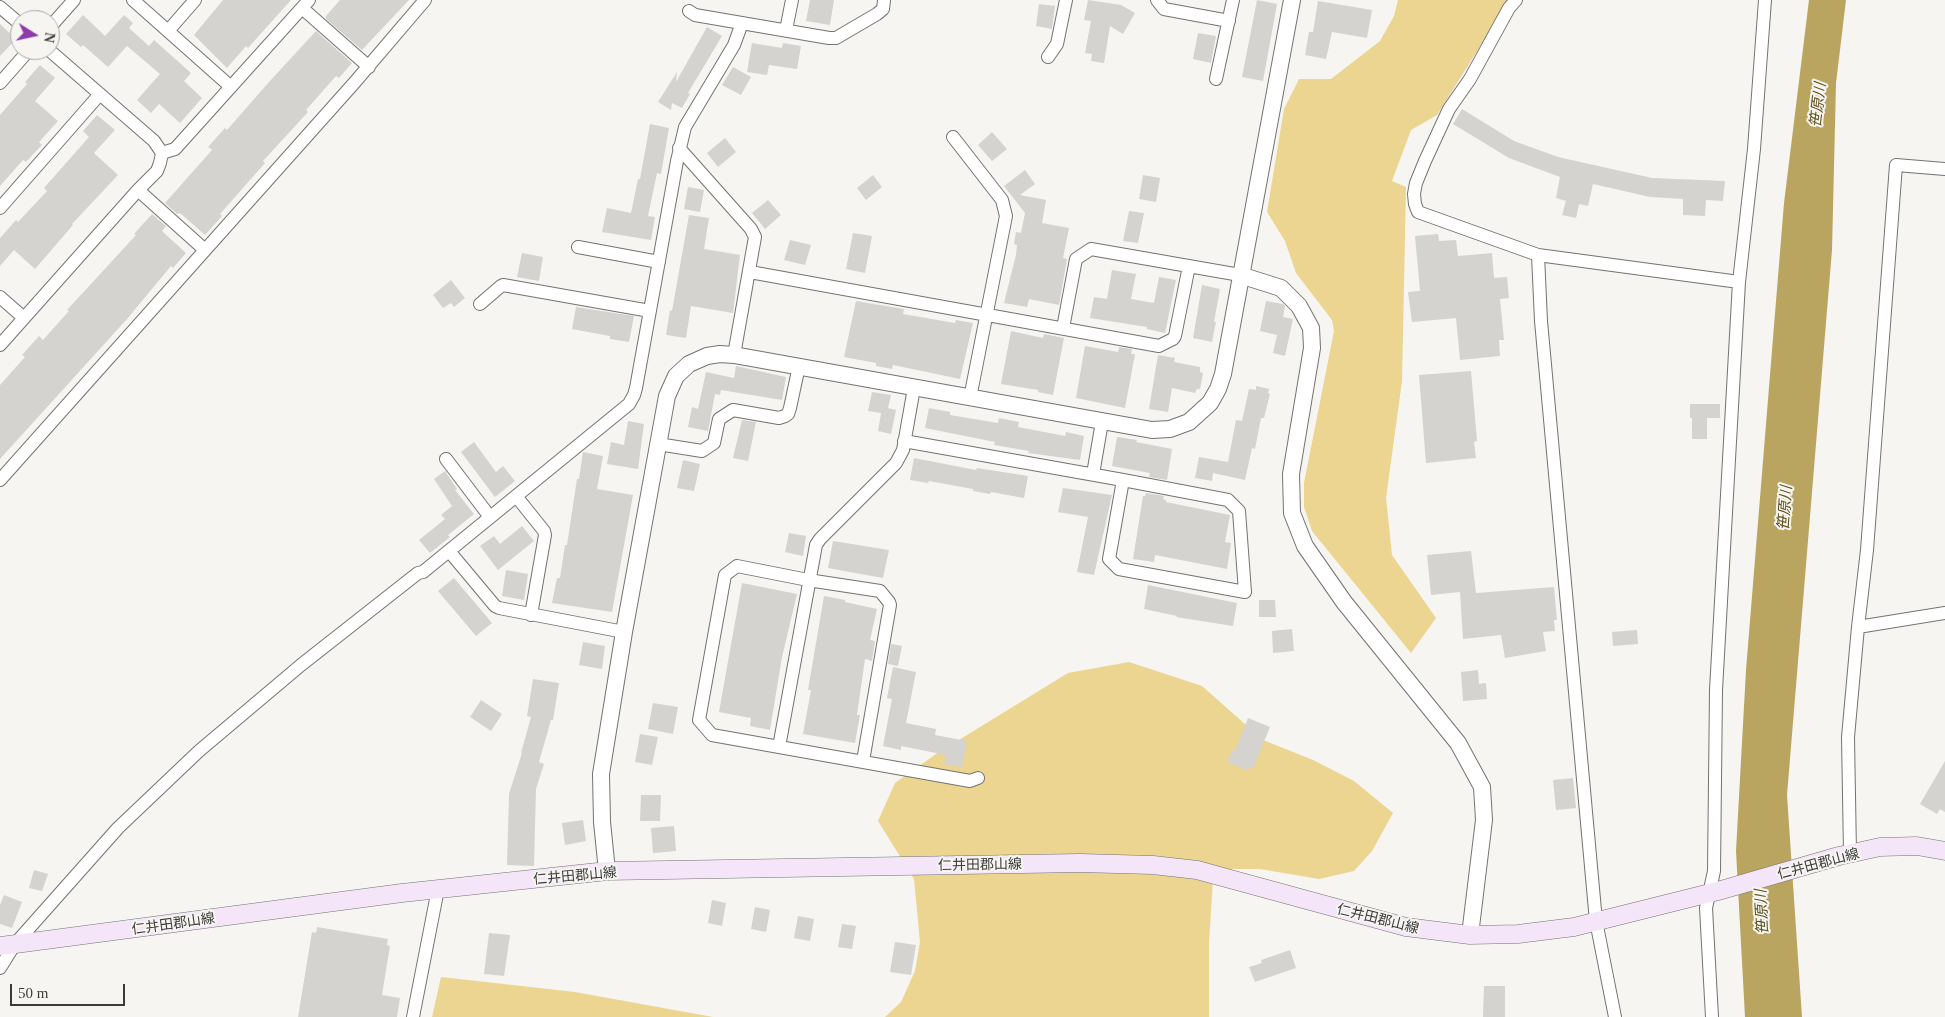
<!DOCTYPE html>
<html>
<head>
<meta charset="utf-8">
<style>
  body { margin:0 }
  #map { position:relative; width:1945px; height:1017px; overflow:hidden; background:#f6f5f1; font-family:Georgia,serif }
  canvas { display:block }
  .north { position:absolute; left:10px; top:10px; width:50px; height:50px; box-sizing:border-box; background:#f6f5f1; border:1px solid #ababa7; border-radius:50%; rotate:100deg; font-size:14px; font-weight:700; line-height:20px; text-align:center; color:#3b3b39 }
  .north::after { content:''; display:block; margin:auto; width:18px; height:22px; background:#8f3caa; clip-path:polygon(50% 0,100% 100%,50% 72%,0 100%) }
  .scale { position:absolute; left:10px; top:984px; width:115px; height:22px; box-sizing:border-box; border:2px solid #3b3b39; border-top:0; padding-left:6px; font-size:15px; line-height:18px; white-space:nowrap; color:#3b3b39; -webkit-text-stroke:4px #f6f5f1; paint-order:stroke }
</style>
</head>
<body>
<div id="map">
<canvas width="1945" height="1017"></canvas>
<div class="north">N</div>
<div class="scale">50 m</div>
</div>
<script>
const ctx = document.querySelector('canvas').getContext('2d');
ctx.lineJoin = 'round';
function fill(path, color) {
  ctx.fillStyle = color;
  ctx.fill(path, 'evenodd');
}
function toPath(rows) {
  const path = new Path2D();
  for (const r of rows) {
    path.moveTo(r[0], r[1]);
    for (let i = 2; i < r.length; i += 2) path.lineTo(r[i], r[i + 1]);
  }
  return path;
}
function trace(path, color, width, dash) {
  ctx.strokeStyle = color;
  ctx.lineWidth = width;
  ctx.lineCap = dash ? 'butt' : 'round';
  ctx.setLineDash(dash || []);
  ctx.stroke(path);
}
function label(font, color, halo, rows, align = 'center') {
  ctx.font = font + ' Georgia,"Noto Sans JP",serif';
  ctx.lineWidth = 4;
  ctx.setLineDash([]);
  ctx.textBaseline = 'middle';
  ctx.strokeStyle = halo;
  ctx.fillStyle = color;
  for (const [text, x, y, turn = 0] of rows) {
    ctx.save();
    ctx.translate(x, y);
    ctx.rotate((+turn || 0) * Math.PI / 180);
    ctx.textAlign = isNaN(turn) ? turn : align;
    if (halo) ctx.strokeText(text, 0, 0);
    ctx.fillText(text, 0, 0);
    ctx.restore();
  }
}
fill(toPath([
  [1398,0,1509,0,1437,115,1411,130,1392,181,1406,187,1402,381,1386,498,1392,555,1436,618,1411,653,1312,531,1304,507,1304,483,1334,331,1332,320,1296,273,1285,241,1267,212,1284,109,1299,79,1331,79,1380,41,1394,16],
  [1129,662,1202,686,1263,740,1313,760,1354,781,1393,813,1372,851,1354,871,1319,879,1260,869,1232,869,1213,880,1209,942,1209,1017,885,1017,901,1002,915,971,920,942,914,879,878,821,895,783,936,754,1068,673],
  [441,977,575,992,713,1017,432,1017]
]), '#ebd590');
fill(toPath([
  [1809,0,1846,0,1836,83,1832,250,1787,795,1802,1017,1745,1017,1736,851,1746,670,1784,203]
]), '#b9a460');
fill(toPath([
  [223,0,291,0,248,48,246,46,227,68,194,35],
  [340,0,409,0,362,50,326,19,326,16],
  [810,0,834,0,830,25,806,21],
  [1088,0,1121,5,1135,13,1123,34,1110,26,1104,63,1091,61,1092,54,1085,53,1091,21,1084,20],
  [1257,0,1277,4,1263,81,1242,77],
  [1318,1,1372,10,1367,38,1332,32,1326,59,1305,55,1309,32,1313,32],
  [1039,4,1055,6,1052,29,1036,26],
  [83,15,105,36,124,15,133,23,129,28,149,46,154,40,191,73,184,81,202,98,180,123,159,104,151,113,137,100,160,74,127,46,108,67,83,45,81,47,66,34],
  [0,24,16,39,0,56],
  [707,27,722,36,688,93,690,94,682,108,672,103,671,110,658,102,677,72,676,82],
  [316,31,352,63,339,78,336,76,306,110,308,112,263,161,265,163,220,214,222,216,205,235,180,213,177,214,165,203,212,150,208,147,225,128,227,130,269,82],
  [1198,33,1216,36,1211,63,1193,59],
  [752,43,782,48,783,43,801,46,797,69,769,65,767,75,747,72],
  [40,65,55,78,35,101,58,121,39,142,42,145,26,162,23,160,0,186,0,115,27,84,25,82],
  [733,67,751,77,741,95,722,85],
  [1462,109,1514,141,1558,157,1652,178,1725,181,1723,201,1706,200,1705,216,1683,215,1683,199,1650,197,1593,184,1588,206,1579,204,1576,218,1562,215,1566,201,1556,198,1560,177,1509,158,1453,124],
  [97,115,115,130,94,153,118,175,72,224,73,225,35,269,14,250,0,266,0,238,16,220,18,222,47,191,44,188,89,137,83,131],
  [650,124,669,128,661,174,657,173,648,216,655,217,651,240,602,232,607,208,631,213,638,179,640,179],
  [992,132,1007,149,992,161,978,145],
  [725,138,736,152,718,167,707,153],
  [1025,170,1035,184,1020,195,1046,200,1042,223,1069,228,1063,258,1067,259,1059,305,1029,299,1027,307,1004,303,1016,255,1017,245,1014,244,1016,232,1021,233,1025,213,1004,186],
  [873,175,882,187,866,200,857,188],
  [1143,175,1160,178,1156,202,1139,199],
  [688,187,704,190,700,212,684,209],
  [768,200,781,215,765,229,752,213],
  [1129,211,1144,213,1138,243,1123,241],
  [152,214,166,226,162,231,186,253,173,268,171,266,127,319,0,459,0,385,25,357,22,355,39,336,43,340,69,311,67,310,136,235,134,234],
  [689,215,709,218,704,249,740,255,733,313,691,306,686,338,666,335,670,310,672,311],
  [853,233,872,236,865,273,846,269],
  [1438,234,1439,241,1456,240,1458,256,1492,253,1494,278,1507,277,1509,298,1500,299,1504,340,1499,340,1500,356,1460,360,1456,318,1412,322,1408,292,1420,291,1415,236],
  [790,240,811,245,805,265,784,260],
  [522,253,543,257,539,281,517,277],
  [1112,270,1136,274,1131,299,1154,303,1159,277,1176,280,1165,333,1147,329,1147,327,1090,318,1094,297,1107,299],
  [451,280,465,298,454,307,451,303,443,308,433,295],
  [1202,285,1220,289,1214,322,1216,322,1212,342,1193,338],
  [856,301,904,309,903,314,955,323,956,320,973,323,960,379,893,365,892,369,876,366,876,363,844,357],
  [1266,301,1283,304,1285,306,1283,317,1293,319,1285,356,1273,353,1277,335,1260,331],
  [576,307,634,316,629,342,610,339,610,336,572,329],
  [1011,331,1043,338,1044,334,1064,338,1053,395,1038,392,1038,390,1001,384],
  [1085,346,1118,352,1119,347,1132,349,1131,354,1135,354,1125,408,1076,398],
  [1158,355,1175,358,1174,362,1200,367,1200,372,1203,373,1200,389,1197,389,1195,393,1172,388,1168,412,1149,409],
  [736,366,786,377,782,400,721,390,720,395,715,394,708,431,688,427,692,407,698,409,706,372,734,378],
  [1471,371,1477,441,1474,442,1476,458,1426,463,1419,375],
  [1256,386,1269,389,1268,393,1270,394,1264,418,1261,418,1255,449,1252,448,1245,480,1213,473,1212,481,1195,478,1199,457,1228,462,1236,420,1242,421,1249,389,1256,390],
  [872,392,891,395,888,408,896,410,891,434,878,431,881,413,868,411],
  [1690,404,1720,404,1720,418,1707,418,1707,439,1692,439,1692,418,1690,418],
  [929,408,950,412,950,415,998,423,999,418,1019,422,1018,427,1065,436,1066,432,1084,436,1080,460,1028,453,1029,451,994,445,995,442,925,428],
  [742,420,756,422,748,461,733,458],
  [628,421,644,424,638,469,607,464,611,442,624,445],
  [1117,437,1137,440,1136,442,1172,449,1167,480,1149,477,1150,473,1112,466],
  [474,442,496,472,503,466,515,481,495,497,461,452],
  [583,452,603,456,597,489,633,495,612,612,552,603,557,578,560,578,565,545,567,545,577,479,579,479],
  [914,458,976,470,977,468,1028,476,1024,498,991,492,990,494,973,491,973,489,929,481,928,483,910,480],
  [683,460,700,464,694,491,677,488],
  [445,471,457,489,455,490,474,514,448,535,450,537,430,553,419,540,445,519,441,515,452,506,434,479],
  [1063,488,1112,495,1094,575,1077,572,1088,517,1058,512],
  [1146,493,1164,496,1163,499,1166,500,1166,502,1230,515,1225,542,1231,543,1227,569,1155,555,1154,562,1133,559,1143,496,1145,496],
  [522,526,534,541,498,570,480,546,494,536,500,544],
  [789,533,806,536,803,556,785,552],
  [833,541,889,550,883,578,828,568],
  [1471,551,1476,593,1554,587,1557,620,1554,620,1555,631,1543,632,1546,651,1505,658,1501,635,1463,639,1460,592,1431,595,1427,555],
  [506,570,528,574,524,600,502,596],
  [454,578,492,623,476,636,438,591],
  [742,583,797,594,782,657,770,730,750,726,751,718,719,712],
  [1148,585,1237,603,1233,626,1176,617,1177,616,1144,609],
  [824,596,845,600,845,602,877,609,870,640,875,641,872,661,865,659,857,715,860,715,855,743,803,734,811,690,808,690],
  [1259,600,1275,600,1276,617,1259,617],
  [1292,629,1294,651,1273,653,1272,631],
  [1637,630,1638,644,1613,646,1612,632],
  [583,642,605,646,602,669,579,665],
  [891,644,902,646,898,666,888,664],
  [893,667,916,672,906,723,936,729,935,735,967,741,962,767,944,764,946,755,901,746,901,750,883,746,892,699,887,698],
  [1478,670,1479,684,1486,683,1487,699,1463,701,1461,672],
  [533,679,559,683,553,720,551,720,539,762,544,764,536,789,534,866,507,865,509,794,522,753,521,753,531,717,527,716],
  [481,700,502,714,491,731,470,717],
  [653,703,678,707,673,734,648,729],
  [1248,718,1270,727,1254,766,1246,770,1227,762,1232,750,1235,751],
  [640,734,658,737,652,765,635,762],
  [1945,761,1945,812,1940,809,1937,814,1920,804],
  [1573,778,1576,808,1556,810,1553,780],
  [641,795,661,795,660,821,640,821],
  [583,820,586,841,565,845,562,823],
  [674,826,676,851,653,853,651,828],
  [34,870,48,874,42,891,29,888],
  [4,895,22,902,12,928,0,924,0,905],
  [712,900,726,903,722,926,708,923],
  [755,907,770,910,766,932,751,929],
  [798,916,814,919,810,941,794,938],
  [842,924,856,926,852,949,838,947],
  [317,927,388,939,387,945,390,946,382,995,400,998,397,1017,298,1017,312,932,316,933],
  [489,933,510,935,504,976,484,974],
  [895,942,916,945,911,975,890,972],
  [1290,950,1296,968,1255,982,1249,967,1262,963,1261,960],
  [1484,986,1505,986,1505,1017,1483,1017]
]), '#d4d3d0');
const minor = toPath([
  [133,0,231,87],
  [1157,0,1164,9,1229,21],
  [1516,0,1509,8,1470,79,1449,109,1425,161,1416,183,1414,194,1415,204,1418,212,1538,255,1739,282],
  [0,7,20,24],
  [302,8,369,67],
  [689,11,695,15,829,38,836,38,877,14,883,9,884,0],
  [50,27,74,0],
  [786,30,792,0],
  [168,31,195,0],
  [1048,57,1057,44,1066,0],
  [1216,79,1233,0],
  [0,83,29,50],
  [953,137,1002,200,1006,216,970,398],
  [679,148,751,229,755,237,734,355],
  [162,153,175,149,309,0],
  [138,190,205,250],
  [0,208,100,94],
  [578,247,659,262],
  [1538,255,1541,321,1596,921,1615,1017],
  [750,272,1159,346,1173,339,1175,336,1189,266],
  [0,297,24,318],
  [480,304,501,286,503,285,650,311],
  [1063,328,1076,259,1091,249,1240,275],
  [0,345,138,190,157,171,160,163,162,153,154,141,49,50],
  [904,441,1123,480,1109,559,1119,569,1245,592,1239,511,1228,500,1123,480],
  [658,444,702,451,714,443,719,419,733,410,779,418,785,416,788,414,790,408,799,366],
  [446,459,490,517],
  [1093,474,1102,422],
  [0,480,355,82,425,0],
  [516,496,544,531,545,535,531,615],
  [449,551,495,606,499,608,624,632],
  [1858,627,1867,550,1896,165,1945,169],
  [779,747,816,545,820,539,896,463,903,450,914,388],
  [863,761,890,605,889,602,880,591,808,580,737,566,725,575,699,720,712,735,970,781,978,778],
  [1850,853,1848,737,1858,627,1945,613],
  [0,968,15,944,118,828,199,751,301,665,418,573,423,572,629,404,634,395,636,388,677,161,685,127,734,45,742,23],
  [413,1017,438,889],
  [1712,1017,1706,908,1714,871,1716,690,1739,282,1754,149,1765,0]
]);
const tertiary = toPath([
  [1240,275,1281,288,1299,306,1311,328,1312,348,1291,474,1292,513,1305,546,1344,602,1458,743,1482,787,1484,820,1470,935],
  [607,871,602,822,601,774,624,632,667,396,676,376,689,364,707,356,720,354,734,355,1152,430,1170,429,1189,422,1210,403,1218,389,1223,374,1292,0]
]);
const secondary = toPath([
  [0,946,402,893,607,871,1080,863,1153,865,1197,870,1406,927,1470,935,1518,934,1574,927,1718,891,1839,856,1880,847,1917,846,1945,851]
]);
trace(minor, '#747370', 14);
trace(tertiary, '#747370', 18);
trace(secondary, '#747370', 19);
trace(minor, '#fff', 12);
trace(tertiary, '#fff', 16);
trace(secondary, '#f4e5f9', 18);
label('14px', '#3b3b39', '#f6f5f1', [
  ["仁井田郡山線",1818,863,-15],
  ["仁井田郡山線",980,864,-1],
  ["仁井田郡山線",575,875,-5],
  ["仁井田郡山線",1378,918,14],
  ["仁井田郡山線",173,923,-8]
]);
label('italic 15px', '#5f501b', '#f6f5f1', [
  ["笹原川",1817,105,-83],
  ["笹原川",1784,508,-86],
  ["笹原川",1761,912,-93]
]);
</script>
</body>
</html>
